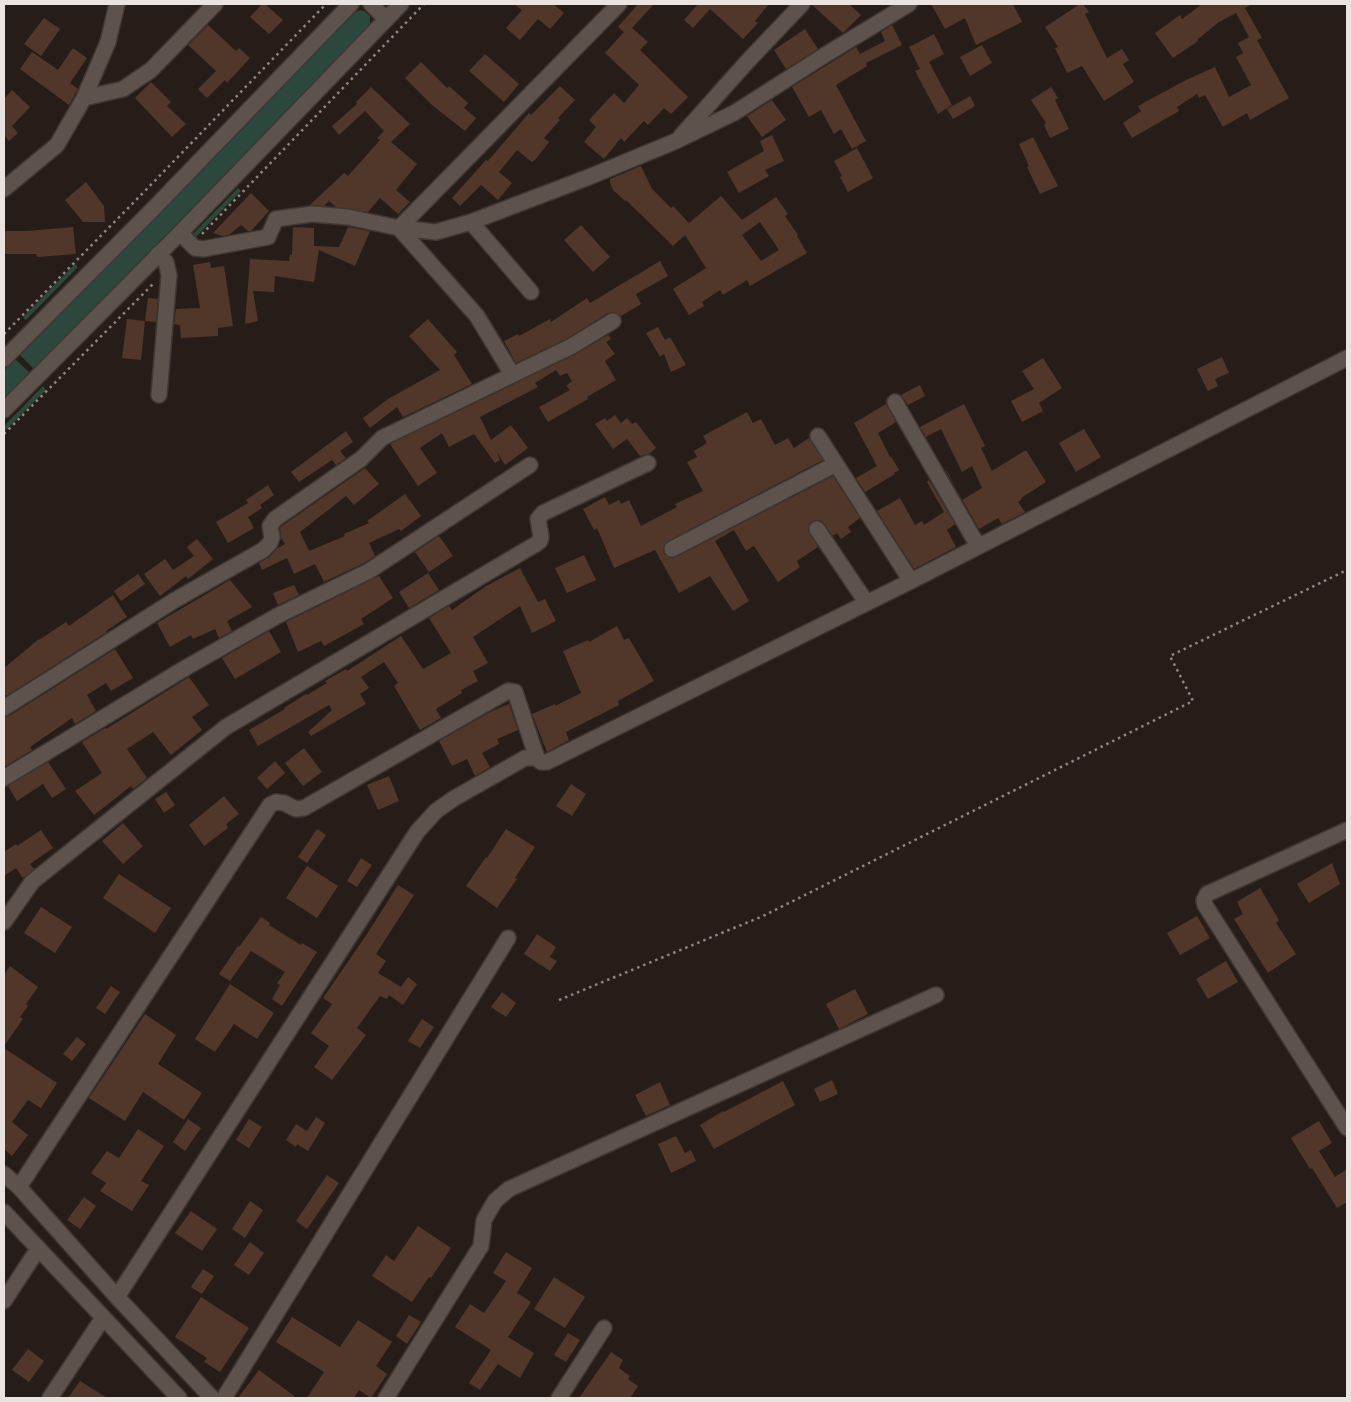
<!DOCTYPE html>
<html>
<head>
<meta charset="utf-8">
<style>
  body { margin:0 }
  #map { position:relative; width:1351px; height:1402px; overflow:hidden; background:#271d18; font-family:Cabin,sans-serif }
  canvas { display:block }
  .frame { position:absolute; inset:0; border:5px solid #eae3e0; pointer-events:none }
</style>
</head>
<body>
<div id="map">
<canvas width="1351" height="1402"></canvas>
<div class="frame"></div>
</div>
<script>
const ctx = document.querySelector('canvas').getContext('2d');
ctx.lineJoin = 'round';
function fill(path, color) {
  ctx.fillStyle = color;
  ctx.fill(path, 'evenodd');
}
function toPath(rows) {
  const path = new Path2D();
  for (const r of rows) {
    path.moveTo(r[0], r[1]);
    for (let i = 2; i < r.length; i += 2) path.lineTo(r[i], r[i + 1]);
  }
  return path;
}
function trace(path, color, width, dash) {
  ctx.strokeStyle = color;
  ctx.lineWidth = width;
  ctx.lineCap = dash ? 'butt' : 'round';
  ctx.setLineDash(dash || []);
  ctx.stroke(path);
}
fill(toPath([
  [360,10,364,11,370,16,370,25,367,28,174,227,34,369,19,354,159,213,352,14],
  [238,188,241,191,193,240,189,238],
  [75,264,78,267,26,320,23,317],
  [15,359,30,373,4,400,4,370],
  [43,386,46,390,4,432,4,426]
]), '#2c473b');
fill(toPath([
  [262,4,265,4,283,20,269,34,250,17],
  [514,4,553,4,564,13,550,29,538,19,520,40,506,28,522,10],
  [638,4,654,4,632,28,648,42,640,50,688,97,671,114,664,108,648,125,644,121,624,142,621,138,604,159,584,142,596,127,589,120,614,93,624,103,639,85,605,53,624,32,618,27],
  [698,4,769,4,755,21,758,23,743,39,710,9,693,28,684,20],
  [811,4,849,4,861,15,843,33],
  [931,4,1013,4,1022,22,976,45,965,18,945,29],
  [1080,4,1083,4,1089,12,1085,14,1107,58,1122,49,1129,60,1123,64,1134,82,1104,101,1082,66,1067,73,1055,48,1058,47,1045,27],
  [1202,4,1252,4,1245,8,1262,38,1257,40,1289,98,1250,120,1247,113,1223,127,1205,95,1199,98,1197,94,1177,107,1179,111,1132,138,1123,123,1141,111,1138,106,1186,80,1215,67,1229,97,1251,85,1236,57,1243,53,1238,43,1249,37,1236,13,1219,22,1197,40,1198,41,1173,58,1155,33,1180,15,1182,19],
  [44,18,60,29,41,56,24,44],
  [208,25,236,51,239,48,250,58,227,83,225,80,207,98,198,89,216,71,188,45],
  [892,25,902,45,866,63,867,66,836,85,866,141,852,149,841,129,834,134,821,110,809,117,792,87,856,47,860,54,885,41,881,32],
  [805,29,818,49,786,69,774,50],
  [934,34,944,54,929,62,952,105,938,114,915,71,920,69,909,47],
  [982,45,992,63,970,76,960,57],
  [73,48,87,58,70,83,78,89,69,105,20,69,32,52,58,70],
  [485,54,519,84,504,102,469,71],
  [421,62,447,88,449,86,468,103,464,108,476,118,465,131,432,105,405,78],
  [151,82,171,102,167,106,186,124,172,137,135,98],
  [560,86,575,100,558,118,560,120,544,138,549,142,536,159,532,162,517,150,499,172,512,183,498,200,481,185,460,206,452,198,486,160,488,161,529,113,531,115],
  [371,87,410,124,391,142,417,164,396,190,410,202,398,214,380,198,368,212,336,207,329,201,324,206,310,205,344,173,348,176,380,140,377,138,384,131,365,111,339,135,332,126,357,104,356,102],
  [1051,87,1058,98,1055,100,1069,129,1050,138,1044,125,1046,123,1031,100],
  [12,90,30,107,12,126,18,133,9,141,4,135,4,99],
  [970,96,975,106,953,119,947,109],
  [772,100,786,120,762,137,747,116],
  [772,135,784,161,765,170,769,176,739,193,727,172,764,151,760,141],
  [1033,137,1058,186,1040,194,1027,167,1029,166,1019,144],
  [857,148,873,178,848,192,840,177,842,176,834,161],
  [641,166,652,189,671,208,673,206,689,223,721,196,742,220,776,197,788,214,785,216,798,235,797,236,807,253,750,286,747,280,723,295,720,290,702,302,704,306,689,315,673,289,706,268,685,235,673,246,626,200,625,201,613,190,610,183,610,179],
  [760,222,779,250,761,261,742,235],
  [86,182,104,206,105,222,83,222,65,200],
  [251,193,269,211,251,231,248,231,241,225,229,235,222,236,213,233],
  [581,225,610,257,593,272,564,240],
  [73,227,76,254,37,257,36,254,4,254,4,231,28,231],
  [293,227,314,228,314,246,339,247,348,227,370,231,355,266,319,250,314,282,275,276,274,292,253,291,258,321,245,324,250,259,289,261,290,254,292,255],
  [660,261,668,276,636,294,641,304,621,316,613,312,608,313,568,338,516,363,504,341,518,334,519,336,550,319,551,322,587,298,590,303],
  [210,262,211,268,224,266,233,326,218,328,218,336,181,338,180,325,174,324,176,309,200,308,193,265],
  [148,298,158,299,156,322,145,321],
  [127,319,145,321,141,360,122,358],
  [428,319,457,352,454,355,472,384,403,417,397,407,370,428,363,418,388,399,440,370,409,336],
  [658,327,665,340,670,337,686,365,671,372,664,354,660,357,646,333],
  [608,335,611,339,606,342,615,354,605,361,616,380,587,397,588,399,548,422,539,407,570,390,566,386,572,381,567,373,560,376,556,370,535,383,538,387,480,417,491,440,511,425,528,448,505,465,497,452,500,460,495,463,474,434,449,447,442,433,420,448,437,473,418,486,390,444,576,354],
  [1222,357,1229,373,1215,379,1218,386,1208,391,1197,369],
  [1043,358,1062,388,1039,403,1043,411,1022,422,1011,401,1034,389,1022,371],
  [920,385,925,396,908,405,901,395],
  [886,404,896,422,878,433,890,457,891,456,899,470,894,473,895,474,865,492,856,478,877,466,854,423],
  [964,404,985,446,981,448,992,471,1026,450,1046,482,1021,498,1022,499,1018,502,1025,512,1002,524,998,518,979,529,946,471,947,471,962,500,982,488,972,466,962,472,941,429,926,437,920,427],
  [747,412,753,423,761,419,775,445,788,438,794,448,809,438,823,460,668,541,663,548,664,554,671,558,676,557,833,476,860,518,848,527,851,532,841,539,837,533,833,536,822,521,816,520,811,522,808,530,818,547,797,561,800,567,778,582,754,546,746,551,734,530,715,541,749,601,733,611,710,576,679,593,655,550,614,568,597,528,594,530,583,509,605,497,609,505,619,500,621,504,629,500,641,526,677,507,675,504,703,491,687,462,697,457,694,451,707,443,703,436],
  [615,415,621,423,627,418,632,424,636,422,656,448,649,454,640,456,627,439,613,449,595,424,605,418,607,421],
  [1084,429,1101,457,1076,472,1059,443],
  [346,431,353,442,340,451,346,458,336,465,332,460,299,482,291,472],
  [365,468,379,484,354,505,346,496,300,532,309,551,345,536,344,534,369,523,367,521,405,494,421,516,401,531,399,529,369,543,375,556,364,563,324,582,315,564,294,574,287,558,262,570,259,563,269,557,278,548,285,544,281,538,280,528,282,526],
  [929,480,955,524,947,530,956,547,914,569,877,511,900,498,915,525,922,521,924,525,944,512,927,482],
  [268,485,274,495,260,505,262,508,248,517,254,528,228,543,216,522,248,503,246,500],
  [439,536,453,556,429,572,415,552],
  [197,539,213,559,188,579,186,576,160,596,144,574,165,559,173,570,194,556,187,547],
  [584,555,596,580,567,593,555,568],
  [520,568,538,602,545,599,556,621,532,633,520,606,473,637,488,663,473,671,478,681,461,690,462,693,436,709,441,718,420,730,394,686,398,683,384,662,361,677,369,688,360,694,366,704,311,736,308,732,332,710,329,705,258,746,249,730,285,709,284,708,306,694,307,695,327,683,325,681,346,669,347,671,401,636,423,669,451,653,429,618,449,606,452,610,486,586],
  [428,573,439,590,409,608,399,592],
  [138,574,145,584,121,601,114,591],
  [379,576,393,598,361,619,364,624,324,646,321,641,298,652,286,622],
  [230,580,252,607,227,621,232,631,219,638,215,629,193,639,191,635,170,647,157,623],
  [294,585,299,595,278,605,273,593],
  [113,595,127,617,106,631,107,632,6,696,4,693,4,668,39,639,39,640,66,622,69,626],
  [617,626,624,640,629,638,654,681,618,701,619,705,566,732,569,740,547,752,532,714,555,704,555,706,581,693,563,651,588,640,589,642],
  [269,631,281,652,235,679,222,658],
  [115,649,133,678,111,691,106,683,87,695,96,711,75,724,72,718,30,747,32,750,4,767,4,717,9,716],
  [189,677,209,705,192,717,202,730,171,755,153,732,127,749,147,778,133,789,131,786,94,815,75,791,102,773,82,742,105,728,106,729],
  [509,704,518,730,497,739,499,744,482,753,490,767,475,776,467,759,452,766,439,741,492,711],
  [304,748,322,772,303,786,285,763],
  [275,761,285,773,267,789,257,778],
  [48,762,66,789,52,798,43,784,17,801,8,786],
  [389,776,399,801,378,810,367,785],
  [571,784,586,794,572,816,556,806],
  [166,792,175,805,164,813,155,799],
  [224,796,239,814,226,824,228,828,204,846,189,825],
  [123,823,143,846,123,864,102,841],
  [317,829,326,835,307,863,298,857],
  [506,829,535,847,515,878,517,879,497,908,466,886,486,857,487,858],
  [41,830,53,848,30,864,34,869,23,878,16,868,4,876,4,852,16,844,17,846],
  [361,858,372,865,357,887,347,881],
  [1332,863,1340,884,1309,903,1297,884],
  [307,866,338,886,317,918,286,898],
  [119,874,171,908,155,933,103,898],
  [398,885,414,895,376,954,386,961,378,973,401,987,408,977,417,984,403,1005,389,995,387,999,380,996,357,1028,366,1035,332,1080,314,1067,329,1046,311,1033,332,1004,323,998,367,934],
  [1260,888,1279,920,1276,923,1296,954,1268,973,1234,919,1243,914,1237,902],
  [41,907,72,927,55,953,24,933],
  [1197,916,1210,938,1180,955,1167,933],
  [261,917,270,923,269,925,301,945,302,943,317,952,282,1006,272,999,280,985,277,983,285,972,251,951,230,981,219,974,238,946,239,947],
  [537,934,556,947,550,957,557,961,550,971,524,954],
  [1226,961,1238,982,1208,999,1196,979],
  [10,966,38,987,26,1004,28,1006,20,1017,23,1019,4,1046,4,975],
  [230,984,274,1013,257,1039,234,1024,215,1052,195,1039],
  [111,986,120,992,105,1014,96,1008],
  [855,989,868,1014,839,1029,826,1004],
  [502,992,516,1003,506,1017,491,1007],
  [145,1014,176,1035,158,1064,202,1093,184,1120,143,1092,125,1121,89,1098],
  [422,1019,434,1027,420,1048,408,1041],
  [77,1037,86,1044,72,1061,63,1054],
  [4,1048,57,1083,41,1108,28,1100,12,1122,28,1135,12,1156,4,1149],
  [832,1080,838,1094,820,1102,814,1089],
  [783,1081,795,1105,714,1149,700,1125,723,1111,724,1112],
  [660,1082,670,1105,646,1116,635,1095],
  [316,1117,325,1123,308,1151,297,1144,296,1147,286,1140,296,1124,307,1131],
  [188,1119,201,1128,185,1151,173,1142],
  [249,1119,262,1127,249,1148,236,1140],
  [1319,1121,1332,1143,1319,1151,1335,1177,1347,1169,1347,1202,1337,1208,1312,1168,1310,1169,1291,1138],
  [138,1129,164,1146,141,1181,149,1185,132,1211,100,1191,106,1183,91,1173,107,1151,119,1158],
  [676,1136,685,1153,691,1150,696,1161,671,1173,658,1144],
  [327,1175,339,1183,307,1229,296,1221],
  [84,1197,96,1206,80,1229,67,1220],
  [250,1201,263,1210,245,1238,232,1229],
  [191,1211,217,1229,202,1251,175,1233],
  [418,1226,451,1248,431,1278,429,1277,412,1302,372,1276,386,1255,394,1261],
  [250,1242,264,1253,249,1275,234,1265],
  [506,1252,532,1268,517,1293,531,1302,508,1337,534,1353,520,1378,498,1364,480,1390,469,1383,491,1350,455,1327,470,1304,484,1313,506,1281,493,1273],
  [203,1269,214,1276,202,1294,191,1287],
  [554,1277,585,1297,565,1328,534,1309],
  [201,1297,249,1328,220,1372,204,1362,207,1358,175,1337],
  [409,1315,421,1322,407,1344,396,1336],
  [292,1317,340,1347,358,1320,392,1342,376,1366,387,1374,371,1398,359,1390,354,1398,307,1398,324,1372,276,1342],
  [568,1333,580,1340,566,1362,554,1355],
  [28,1349,44,1361,29,1382,12,1370],
  [611,1352,623,1360,619,1368,630,1376,628,1379,638,1386,630,1398,579,1398],
  [259,1370,297,1398,238,1398],
  [80,1381,107,1398,68,1398]
]), '#503729');
const minor = toPath([
  [371,4,386,19],
  [84,98,123,89,151,70,215,4],
  [681,136,746,63,802,4],
  [4,189,57,145,84,98,108,42,117,4],
  [471,222,531,292],
  [399,228,619,4],
  [399,228,477,316,512,374],
  [180,233,195,248,203,249,268,237,276,219,312,214,348,217,399,228,436,232,471,222,589,177,676,141,734,113,825,55,909,4],
  [158,254,166,262,169,275,159,395],
  [4,359,154,208,351,4],
  [895,402,978,546],
  [4,410,180,233,401,4],
  [818,436,911,581],
  [817,529,866,602],
  [672,549,836,464],
  [4,708,175,600,263,550,270,543,272,537,270,526,275,519,361,459,382,438,572,346,613,321],
  [4,778,187,667,277,616,369,571,530,465],
  [1347,830,1207,894,1204,900,1205,905,1347,1128],
  [4,922,32,882,226,727,536,544,540,541,541,537,538,519,543,513,648,463],
  [4,1174,19,1187,117,1297,212,1398],
  [19,1187,270,805,276,802,284,803,296,809,304,808,508,691,515,692,537,758],
  [4,1212,179,1398],
  [117,1297,417,832,436,811,453,799,525,758,537,758,541,762,547,762,911,581,1347,358],
  [4,1301,38,1249],
  [50,1398,103,1318],
  [224,1398,508,938],
  [386,1398,481,1246,484,1220,495,1201,509,1189,936,995],
  [559,1398,604,1328]
]);
trace(minor, '#3f3734', 18);
trace(toPath([
  [202,234,424,4],
  [4,334,141,195,326,4],
  [4,434,154,283],
  [559,1000,763,916,1193,701,1170,656,1347,570]
]), '#8f8683', 2.5, [2.5, 4]);
trace(minor, '#5d524c', 15);
</script>
</body>
</html>
